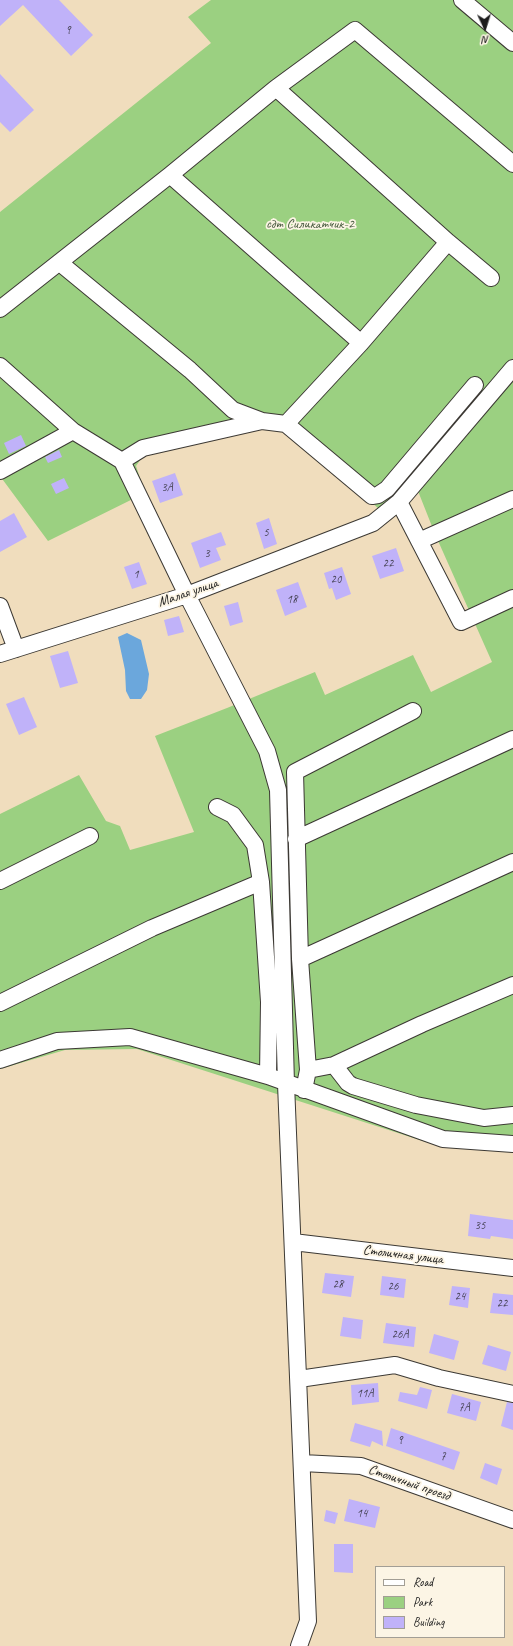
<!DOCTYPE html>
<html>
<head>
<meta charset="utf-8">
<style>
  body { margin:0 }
  #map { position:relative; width:513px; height:1646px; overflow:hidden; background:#f0ddbd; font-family:Caveat,sans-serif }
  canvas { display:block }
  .legend { position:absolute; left:375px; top:1566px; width:130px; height:72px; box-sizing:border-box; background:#fcf5e5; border:1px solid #a29e95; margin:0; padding:5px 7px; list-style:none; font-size:12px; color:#1c1c1c }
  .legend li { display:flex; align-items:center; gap:8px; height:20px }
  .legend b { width:20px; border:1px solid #a29e95 }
  .north { position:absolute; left:465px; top:8px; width:40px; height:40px; -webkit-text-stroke:3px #fcf5e5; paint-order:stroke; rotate:176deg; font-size:11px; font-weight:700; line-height:16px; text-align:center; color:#1c1c1c }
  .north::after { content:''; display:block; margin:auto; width:14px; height:18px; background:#1c1c1c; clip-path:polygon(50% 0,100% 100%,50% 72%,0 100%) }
</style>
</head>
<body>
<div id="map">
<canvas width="513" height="1646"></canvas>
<ul class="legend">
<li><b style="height:5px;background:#fff"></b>Road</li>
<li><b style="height:11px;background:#9bd081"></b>Park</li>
<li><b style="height:11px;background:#c0b2f9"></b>Building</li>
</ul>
<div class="north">N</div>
</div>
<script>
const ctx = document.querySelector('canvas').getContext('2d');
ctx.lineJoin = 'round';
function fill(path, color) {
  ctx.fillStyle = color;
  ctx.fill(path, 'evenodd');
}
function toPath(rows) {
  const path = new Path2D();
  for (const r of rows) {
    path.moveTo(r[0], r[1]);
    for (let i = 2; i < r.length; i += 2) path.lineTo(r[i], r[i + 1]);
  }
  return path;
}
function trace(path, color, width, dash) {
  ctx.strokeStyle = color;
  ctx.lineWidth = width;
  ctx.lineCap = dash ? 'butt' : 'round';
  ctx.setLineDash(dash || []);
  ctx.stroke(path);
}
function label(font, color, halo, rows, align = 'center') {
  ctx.font = font + ' Caveat,sans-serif';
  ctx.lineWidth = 3.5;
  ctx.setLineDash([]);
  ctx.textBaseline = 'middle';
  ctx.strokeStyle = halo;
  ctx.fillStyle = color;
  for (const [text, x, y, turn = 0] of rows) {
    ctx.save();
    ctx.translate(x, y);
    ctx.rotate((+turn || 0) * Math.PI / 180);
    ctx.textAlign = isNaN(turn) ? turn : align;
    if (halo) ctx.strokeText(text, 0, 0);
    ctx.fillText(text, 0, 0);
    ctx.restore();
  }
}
fill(toPath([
  [211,0,513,0,513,1149,426,1142,137,1049,65,1050,0,1069,0,814,79,775,106,821,120,826,130,850,194,832,155,736,227,708,315,672,325,695,413,655,431,692,492,662,435,534,416,486,379,509,284,425,148,449,136,466,145,493,48,541,0,476,0,212,211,43,188,17]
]), '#9bd081');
fill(toPath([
  [127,633,141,640,149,674,147,690,141,699,130,699,126,691,125,670,118,637]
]), '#6ba7dc');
fill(toPath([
  [0,0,59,0,93,35,71,56,23,5,0,26],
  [0,74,34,110,10,132,0,122],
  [21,435,26,446,9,454,4,443],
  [59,450,62,457,48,463,45,457],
  [175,473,183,495,160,503,152,481],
  [64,478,69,488,56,494,51,484],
  [14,513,27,537,0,552,0,521],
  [269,518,277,544,264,549,256,523],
  [221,532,226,545,216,548,221,560,200,568,191,543],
  [396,548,404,571,380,579,372,556],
  [139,562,147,584,132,589,124,567],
  [342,567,351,594,336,600,332,588,329,589,324,573],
  [298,582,307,607,285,616,276,590],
  [238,602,243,622,230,626,224,606],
  [179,616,184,632,168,636,164,620],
  [68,651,78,683,60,688,50,656],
  [24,697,37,727,19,735,6,704],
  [470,1214,513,1220,513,1239,491,1236,490,1239,468,1236],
  [325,1273,354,1276,351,1297,322,1293],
  [382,1276,406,1279,404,1298,380,1295],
  [452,1286,470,1288,468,1308,449,1305],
  [493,1293,513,1295,513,1315,490,1313],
  [343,1317,363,1320,361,1339,340,1336],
  [386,1323,416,1327,414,1347,383,1343],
  [434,1334,459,1341,454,1360,429,1353],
  [488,1345,511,1352,506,1371,482,1364],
  [378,1383,379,1402,352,1405,351,1385],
  [420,1387,432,1390,427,1409,398,1401,400,1392,417,1395],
  [452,1394,481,1402,476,1421,447,1413],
  [507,1402,513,1403,513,1430,501,1426],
  [355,1423,382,1431,383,1446,372,1441,370,1447,350,1441],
  [391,1428,460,1452,454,1470,386,1446],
  [485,1463,502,1469,497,1485,480,1478],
  [349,1499,380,1507,375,1528,344,1521],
  [326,1510,338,1513,335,1524,324,1521],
  [334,1544,353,1544,353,1573,334,1572]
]), '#c0b2f9');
const minor = toPath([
  [462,0,513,43],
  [276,88,448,242,491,278],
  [170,175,361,343],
  [60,263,190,370,233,410,262,421],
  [0,309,170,175,276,88,355,30,513,164],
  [0,366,73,431,122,461,187,595,267,751,278,790,286,1084,308,1621,299,1646],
  [286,424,372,496,378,495,387,489,475,385],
  [122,461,143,448,262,421,286,424,361,343,448,242],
  [0,471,73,431],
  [399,502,461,622,513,598],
  [419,541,513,499],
  [0,606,16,649],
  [0,654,187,595,373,523,399,502,513,368],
  [217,807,233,815,255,845,261,882,269,1002,268,1076],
  [296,839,513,739],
  [0,881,90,836],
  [300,959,513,862],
  [0,1003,152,928,261,882],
  [0,1060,57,1041,130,1037,268,1076,443,1139,513,1144],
  [334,1065,348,1083,353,1086,416,1105,484,1118,513,1115],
  [308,1070,334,1065,422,1024,513,985],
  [304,1090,308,1070,300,959,295,772,413,711],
  [293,1242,513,1268],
  [299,1379,395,1365,439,1378,513,1394],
  [302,1463,361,1466,513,1520]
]);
trace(minor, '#3c3934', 18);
trace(minor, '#fff', 16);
label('12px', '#454253', null, [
  ["9",68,31],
  ["3А",167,488],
  ["5",266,533],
  ["3",207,554],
  ["22",388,564],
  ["1",136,575],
  ["20",336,580],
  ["18",292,600],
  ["35",480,1226],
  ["28",338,1285],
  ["26",393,1287],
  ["24",460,1297],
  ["22",502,1304],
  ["26А",400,1335],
  ["11А",365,1394],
  ["7А",464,1408],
  ["9",400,1441],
  ["7",443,1457],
  ["14",362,1514]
]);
label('14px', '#485b3f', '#fcf5e5', [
  ["сдт Силикатчик-2",310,224]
]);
label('14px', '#1c1c1c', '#fcf5e5', [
  ["Малая улица",188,593,-19],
  ["Столичная улица",403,1255,7],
  ["Столичный проезд",409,1483,19]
]);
</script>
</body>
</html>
